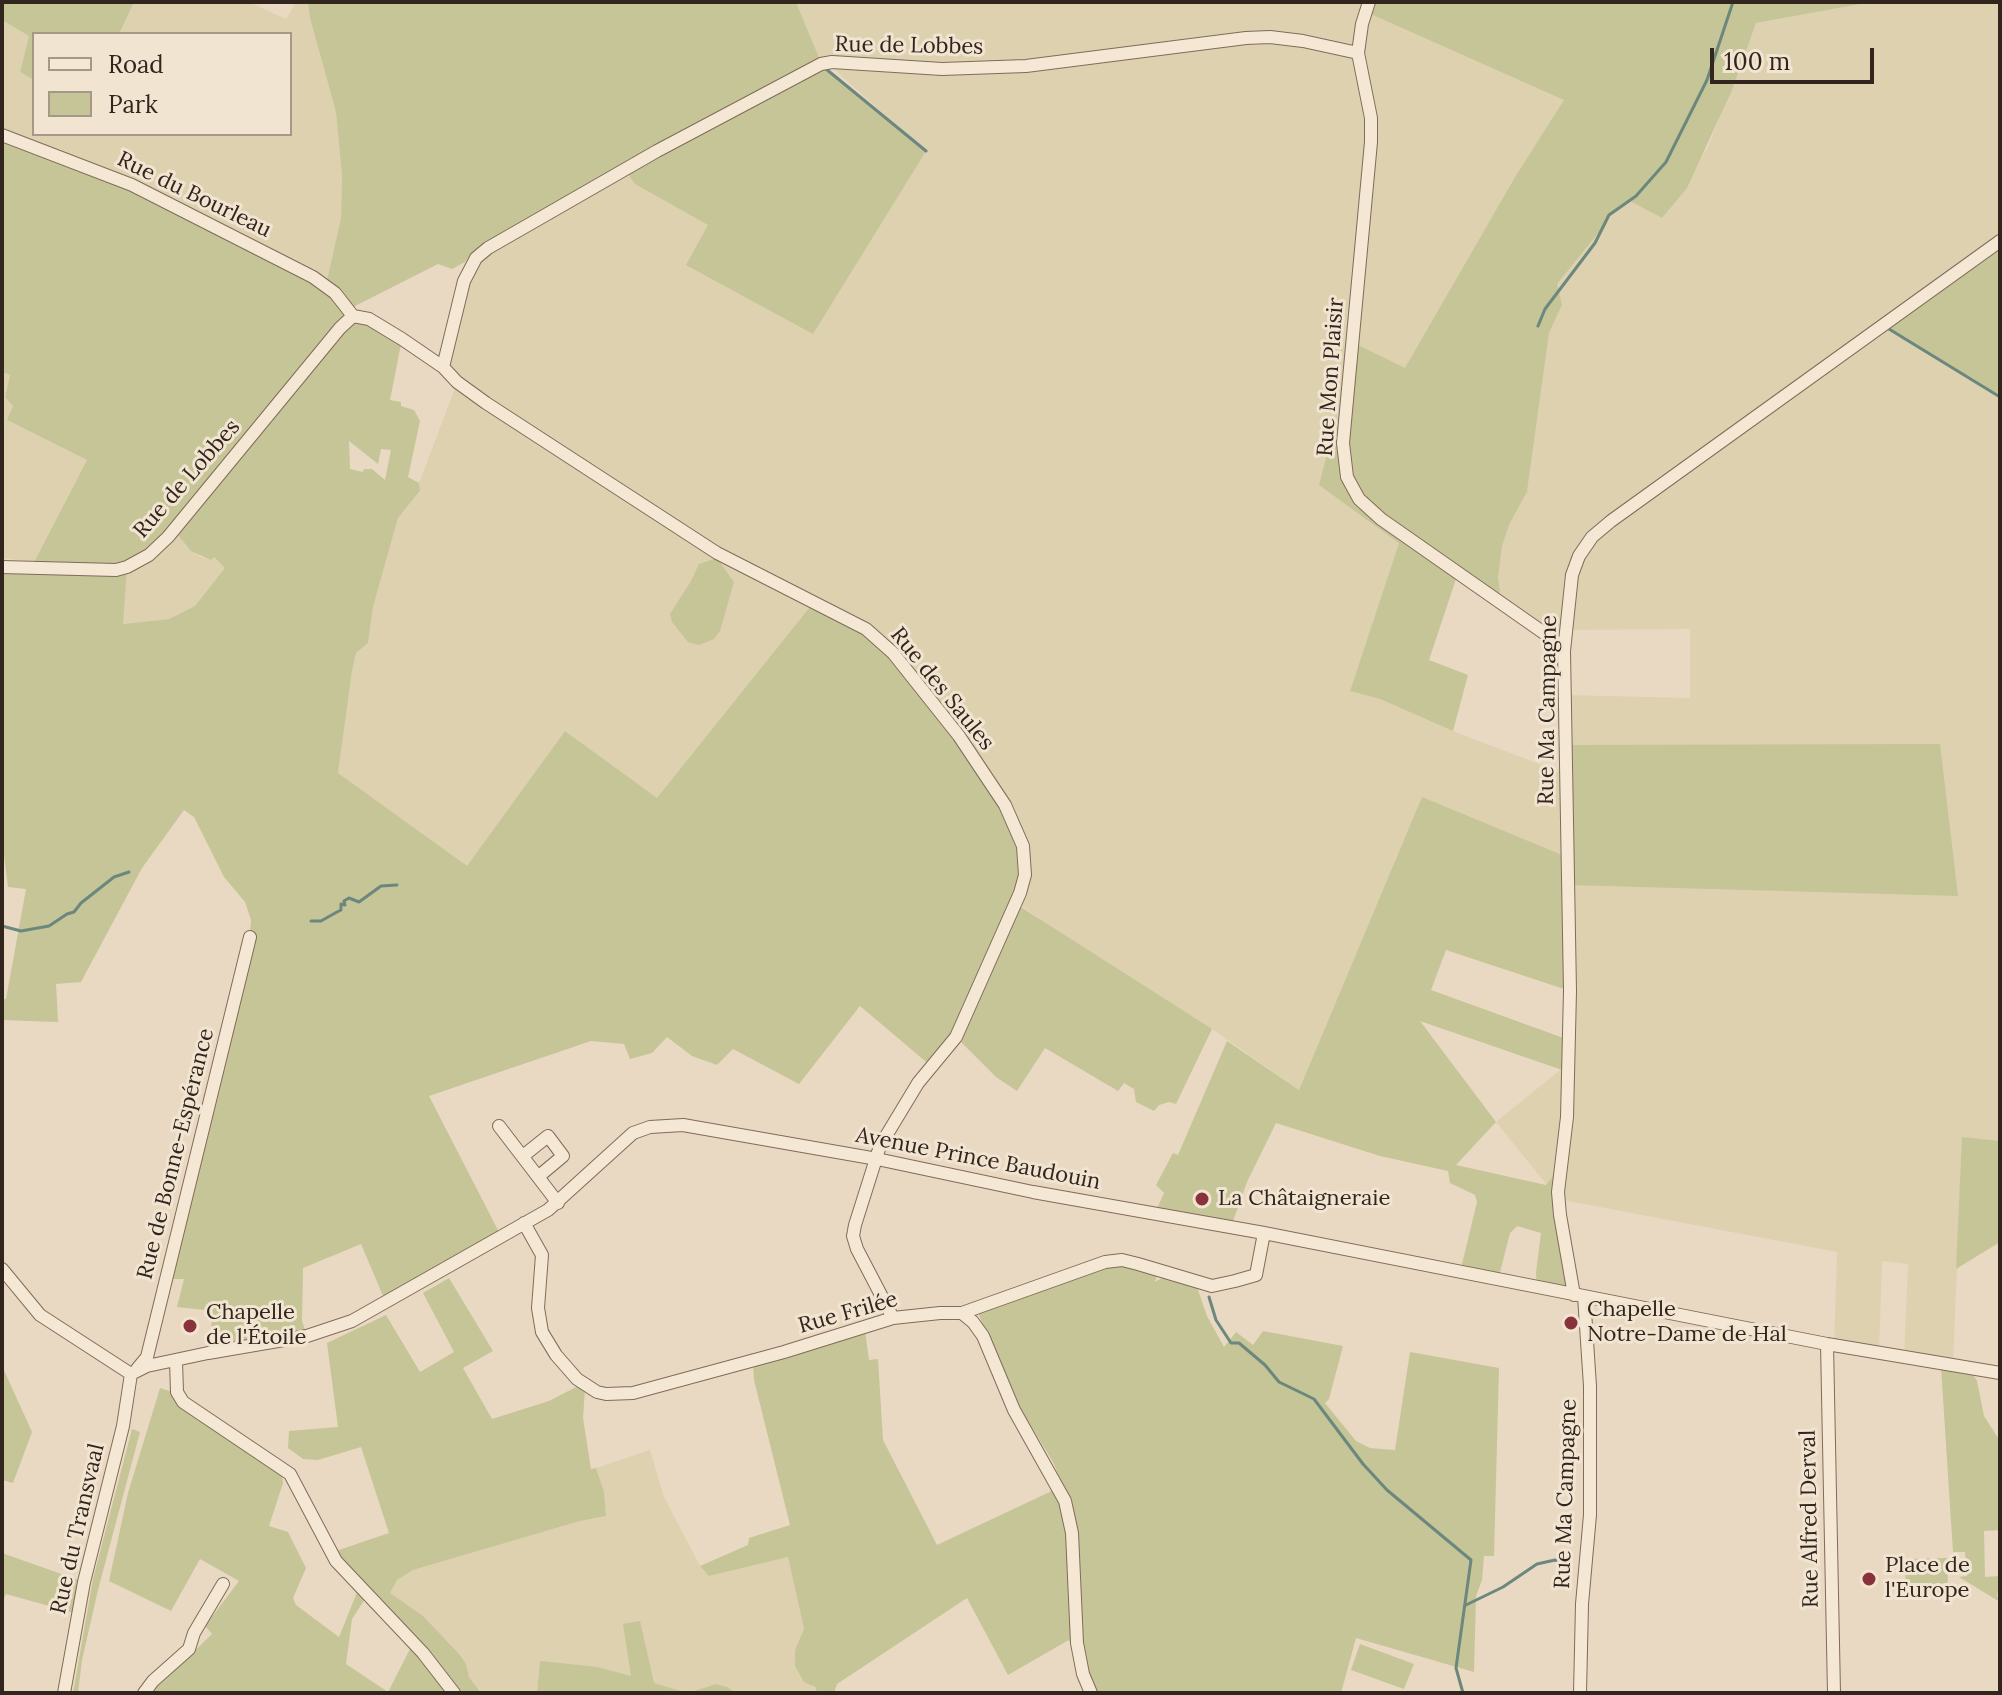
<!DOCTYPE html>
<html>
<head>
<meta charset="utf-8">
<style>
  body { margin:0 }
  #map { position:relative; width:2002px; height:1695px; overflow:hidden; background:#e9d9c2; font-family:Lora,serif }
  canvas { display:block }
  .frame { position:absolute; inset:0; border:4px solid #32251e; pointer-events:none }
  .legend { position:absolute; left:32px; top:32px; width:260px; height:104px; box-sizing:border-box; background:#f1e4d1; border:2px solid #a59889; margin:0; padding:10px 14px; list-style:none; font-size:24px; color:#32251e }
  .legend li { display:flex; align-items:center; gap:16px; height:40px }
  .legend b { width:40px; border:2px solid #a59889 }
  .scale { position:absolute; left:1710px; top:48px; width:164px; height:36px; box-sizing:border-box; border:4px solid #32251e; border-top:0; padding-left:10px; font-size:24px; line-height:28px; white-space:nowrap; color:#32251e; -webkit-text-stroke:6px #f1e4d1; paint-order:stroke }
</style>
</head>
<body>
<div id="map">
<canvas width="2002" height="1695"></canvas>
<div class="frame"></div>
<ul class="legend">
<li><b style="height:10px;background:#f4e7d4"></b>Road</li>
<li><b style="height:22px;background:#c5c597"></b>Park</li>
</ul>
<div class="scale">100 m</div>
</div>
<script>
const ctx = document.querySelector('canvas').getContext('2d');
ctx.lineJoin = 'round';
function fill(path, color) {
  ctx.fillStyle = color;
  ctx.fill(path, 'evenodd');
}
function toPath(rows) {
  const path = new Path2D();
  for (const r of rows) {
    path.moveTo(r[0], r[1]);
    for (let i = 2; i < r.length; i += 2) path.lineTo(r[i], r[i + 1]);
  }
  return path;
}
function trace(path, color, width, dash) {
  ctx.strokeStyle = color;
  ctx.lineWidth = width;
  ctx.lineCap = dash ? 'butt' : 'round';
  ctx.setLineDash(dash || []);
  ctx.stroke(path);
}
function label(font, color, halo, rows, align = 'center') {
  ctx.font = font + ' Lora,serif';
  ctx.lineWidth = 6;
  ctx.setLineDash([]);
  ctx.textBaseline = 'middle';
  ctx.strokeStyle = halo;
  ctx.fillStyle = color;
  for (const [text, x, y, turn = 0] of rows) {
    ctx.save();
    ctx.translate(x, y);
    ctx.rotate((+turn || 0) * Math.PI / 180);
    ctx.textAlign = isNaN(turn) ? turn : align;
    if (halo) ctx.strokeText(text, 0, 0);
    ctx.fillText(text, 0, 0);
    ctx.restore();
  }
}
fill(toPath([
  [134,2,249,2,286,19,296,2,308,2,310,18,336,112,342,176,341,218,326,286,2,135,2,20,29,36,20,71,34,80,34,134,290,134,290,34,119,34],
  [796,2,1369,2,1366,12,1565,100,1515,177,1405,369,1353,343,1343,443,1332,439,1399,543,1350,691,1380,699,1453,731,1565,774,1569,859,1422,798,1299,1090,1212,1029,1087,952,1023,907,657,799,565,731,467,867,338,773,352,671,356,653,368,643,373,607,398,518,420,492,419,483,457,383,443,367,476,258,624,169,635,184,709,225,686,265,926,151,838,73,833,66,821,64],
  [1872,2,2000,2,2000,241,1889,329,2000,397,2000,1141,1962,1138,1953,1365,1904,1357,1908,1264,1882,1261,1879,1353,1834,1346,1837,1252,1558,1199,1559,1169,1547,1185,1496,1122,1560,1070,1568,1071,1565,695,1690,698,1690,629,1567,630,1565,641,1496,599,1500,591,1498,578,1502,546,1510,523,1527,492,1549,333,1562,305,1556,284,1604,226,1609,215,1630,201,1662,218,1708,147,1756,23],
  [2,372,10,375,5,397,14,405,7,420,87,460,34,562,2,558],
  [176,527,199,556,211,560,213,557,226,568,195,606,169,619,122,624,127,567],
  [650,1450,664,1497,700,1566,709,1576,788,1557,804,1629,795,1650,817,1693,736,1693,716,1684,688,1693,598,1667,540,1662,537,1693,481,1693,469,1677,466,1664,389,1592,397,1580,413,1570,580,1521,606,1516,604,1492,596,1468]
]), '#ddd1b0');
fill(toPath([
  [2,2,134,2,119,34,34,34,34,80,20,72,29,36,2,20],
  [308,2,796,2,822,65,926,151,813,334,686,265,708,225,635,184,624,169,476,258,471,254,465,262,452,269,438,264,355,306,353,316,402,339,390,400,401,402,401,406,414,410,420,421,408,477,419,483,420,491,398,518,373,607,368,643,356,653,352,671,338,773,467,866,565,731,657,798,814,602,866,629,959,736,1023,846,1016,904,1212,1029,1176,1104,1169,1102,1159,1105,1154,1111,1136,1102,1134,1089,1124,1083,1118,1091,1045,1048,1017,1091,996,1077,956,1037,931,1066,860,1006,799,1084,733,1049,717,1065,692,1056,667,1037,652,1053,630,1059,624,1044,591,1041,429,1096,501,1236,386,1303,361,1244,303,1268,302,1321,307,1336,208,1353,213,1311,177,1307,184,1279,166,1279,250,937,251,920,245,902,224,877,194,817,184,810,142,868,81,982,56,984,58,1022,2,1020,2,999,6,999,26,889,8,887,2,839,2,567,31,568,87,460,7,420,13,406,5,397,10,375,2,372,2,135,100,172,326,285,341,218,342,176,336,112,310,18],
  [349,441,378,464,381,449,391,450,385,480,372,469,364,469,363,472,350,469],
  [178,535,191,551,211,560,214,557,225,568,195,606,169,619,123,624,127,567],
  [1369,2,1872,2,1756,23,1732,90,1687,188,1662,218,1630,201,1609,215,1604,226,1557,284,1562,305,1549,333,1527,492,1510,523,1502,546,1498,578,1500,591,1496,599,1458,573,1429,660,1468,675,1453,731,1380,699,1350,691,1399,543,1319,485,1331,439,1342,443,1352,342,1405,368,1515,177,1564,100,1366,12],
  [2000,241,2000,397,1902,339,1884,323],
  [717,558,734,582,720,631,714,639,699,645,688,642,672,622,670,614,691,581,699,564],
  [1940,744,1958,896,1570,885,1570,991,1446,950,1431,990,1569,1040,1568,1072,1420,1021,1496,1122,1456,1165,1546,1185,1560,1167,1574,1295,1537,1284,1536,1273,1541,1233,1517,1226,1510,1233,1498,1280,1466,1273,1462,1264,1477,1202,1475,1195,1450,1183,1448,1171,1380,1156,1276,1123,1247,1182,1231,1227,1155,1213,1164,1193,1156,1185,1173,1153,1178,1155,1227,1041,1299,1090,1422,797,1562,855,1565,745],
  [1962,1137,2000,1141,2000,1242,1956,1269],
  [1124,1266,1157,1275,1155,1282,1164,1277,1197,1287,1207,1316,1224,1347,1236,1332,1253,1345,1263,1331,1343,1346,1329,1399,1325,1403,1356,1441,1370,1448,1395,1450,1410,1352,1499,1368,1494,1556,1484,1556,1482,1580,1476,1596,1474,1672,1356,1638,1341,1693,1095,1693,1086,1672,1079,1639,1072,1508,1053,1462,1023,1413,978,1313,1102,1268],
  [449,1278,493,1351,463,1368,492,1419,549,1401,580,1385,585,1389,583,1418,591,1469,596,1468,604,1492,606,1516,580,1521,413,1570,397,1580,390,1593,423,1616,459,1654,466,1664,469,1677,481,1693,459,1693,450,1677,361,1584,336,1551,389,1533,361,1447,318,1460,303,1459,288,1448,289,1431,338,1427,327,1343,386,1315,420,1372,454,1352,423,1293],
  [865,1331,869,1360,878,1359,883,1440,937,1545,1056,1489,1064,1505,1074,1640,1067,1641,1008,1675,967,1598,837,1684,834,1693,817,1693,815,1687,804,1682,795,1666,795,1650,804,1629,788,1557,709,1576,700,1566,748,1545,749,1538,790,1525,754,1380,753,1364],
  [1941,1367,1972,1373,1977,1381,1984,1416,2000,1441,2000,1530,1984,1531,1985,1577,2000,1576,1997,1596,2000,1602,1959,1577,1967,1576,1965,1552,1953,1552],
  [3,1368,32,1432,13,1483,2,1480],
  [160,1388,173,1392,282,1475,283,1483,269,1526,288,1532,306,1568,293,1598,296,1605,339,1637,358,1590,365,1599,352,1619,346,1664,388,1692,412,1645,446,1693,151,1693,212,1634,205,1626,239,1581,200,1559,171,1611,109,1581,128,1493],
  [132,1429,140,1432,98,1590,82,1660,78,1693,73,1693,93,1579],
  [2,1553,84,1582,78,1614,6,1594,2,1602],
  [1947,1558,1948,1592,1906,1595,1905,1559],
  [640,1621,654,1683,688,1693,716,1684,727,1687,736,1693,537,1693,540,1661,598,1667,631,1676,623,1624],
  [1360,1644,1414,1664,1404,1689,1351,1670]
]), '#c5c597');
trace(toPath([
  [826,69,926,151],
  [1538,326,1545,309,1595,243,1609,215,1636,196,1666,162,1707,80,1733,2],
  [1889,329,2000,397],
  [311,921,321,921,337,912,341,910,341,904,345,905,344,901,349,898,359,902,381,886,397,885],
  [2,926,21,931,49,926,67,914,74,912,81,903,114,877,129,872],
  [1209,1297,1216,1320,1231,1343,1239,1343,1265,1365,1279,1382,1314,1399,1363,1464,1387,1490,1471,1560,1456,1668,1463,1693],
  [1466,1605,1503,1587,1537,1564,1555,1560,1569,1566]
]), '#6c887e', 3);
const minor = toPath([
  [1369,2,1362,24,1358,53,1371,118,1371,142,1343,443,1347,477,1359,499,1381,519,1554,640,1564,651],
  [2,135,132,185,313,277,335,293,353,316],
  [353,316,369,319,402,339,443,367,457,382,486,403,717,553,866,629,893,653,959,736,1005,805,1023,846,1025,875,1020,893,956,1037,918,1083,880,1146,855,1225,853,1236,857,1249,893,1318],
  [443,367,464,281,476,258,488,248,657,151,821,64,832,62,942,69,1026,66,1246,38,1270,37,1303,41,1358,53],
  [2,567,116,570,127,567,149,555,168,537,340,328,353,316],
  [499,1126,558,1203],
  [523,1156,548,1136,563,1156,539,1176],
  [524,1223,542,1255,538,1308,542,1332,556,1355,577,1379,597,1392,606,1394,633,1393,784,1352,893,1318,940,1313,962,1313,1105,1262,1122,1260,1138,1264,1212,1286,1235,1281,1256,1275,1264,1233],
  [2,1269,40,1315,131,1374],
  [1574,1295,1560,1215,1558,1192,1567,1117,1570,991,1564,651,1572,575,1579,556,1592,537,1611,521,2000,241],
  [962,1313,973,1322,983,1336,1014,1410,1065,1501,1072,1533,1077,1643,1083,1674,1091,1693],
  [1827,1344,1834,1693],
  [176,1361,177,1392,183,1402,290,1474,336,1561,423,1653,454,1693],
  [137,1369,147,1357,250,937],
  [131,1374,147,1366,208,1353,307,1336,352,1321,548,1210,633,1133,650,1127,683,1125,877,1159,1033,1192,1264,1233,1827,1344,2000,1373],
  [64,1693,84,1582,123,1426,131,1374],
  [144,1693,153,1681,189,1649,194,1633,223,1584],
  [1580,1693,1582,1604,1590,1515,1590,1386,1584,1296]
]);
trace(minor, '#816b5b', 14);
trace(minor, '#f4e7d4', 12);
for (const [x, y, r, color] of [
  [1202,1199,8,"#89323c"],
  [1571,1323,8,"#89323c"],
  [190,1326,8,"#89323c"],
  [1869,1579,8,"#89323c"]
]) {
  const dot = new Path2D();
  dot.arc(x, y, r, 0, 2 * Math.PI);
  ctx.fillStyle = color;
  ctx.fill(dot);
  trace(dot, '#f1e4d1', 3);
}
label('22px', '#32251e', '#f1e4d1', [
  ["Rue de Lobbes",909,46,1],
  ["Rue du Bourleau",194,195,26],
  ["Rue Mon Plaisir",1331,377,-86],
  ["Rue de Lobbes",187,479,-49],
  ["Rue des Saules",942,689,51],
  ["Rue Ma Campagne",1548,710,-89],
  ["Rue de Bonne-Espérance",176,1154,-76],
  ["Avenue Prince Baudouin",978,1159,11],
  ["Rue Frilée",848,1313,-16],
  ["Rue Ma Campagne",1566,1494,-88],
  ["Rue Alfred Derval",1810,1519,-91],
  ["Rue du Transvaal",78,1529,-77]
]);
label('22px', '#32251e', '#f1e4d1', [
  ["La Châtaigneraie",1218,1199],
  ["Chapelle",1587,1310],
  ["Notre-Dame de Hal",1587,1335],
  ["Chapelle",206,1313],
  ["de l'Étoile",206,1338],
  ["Place de",1885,1566],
  ["l'Europe",1885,1591]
], 'left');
</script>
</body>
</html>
